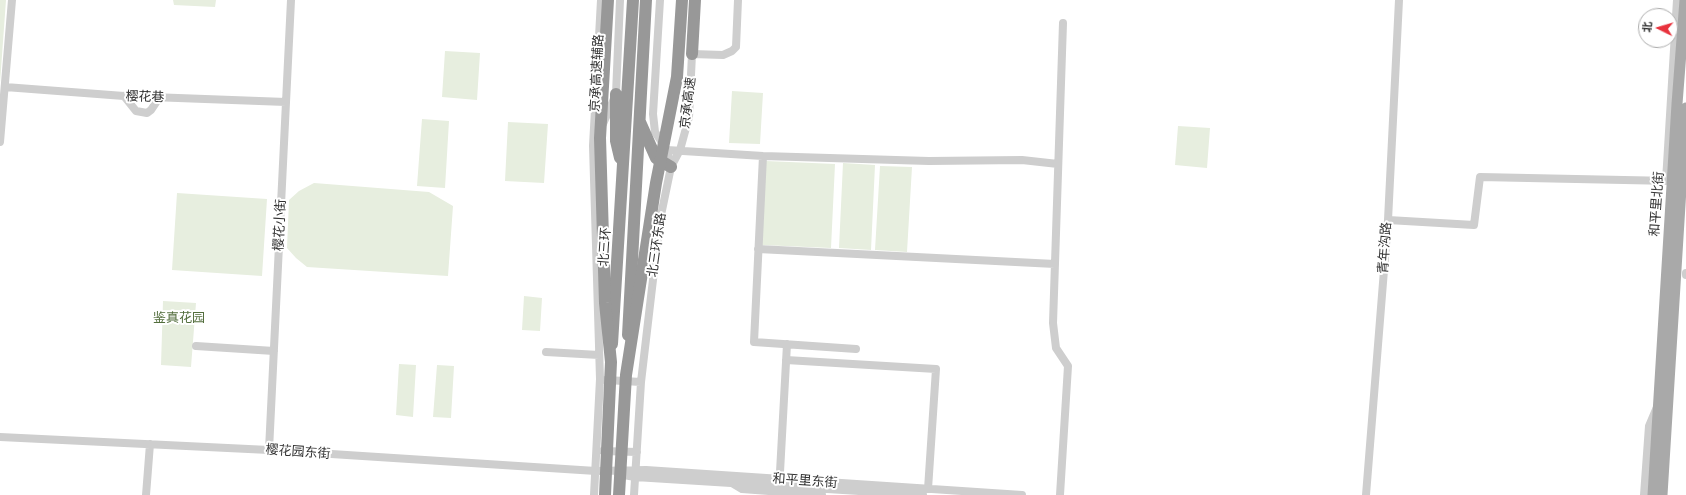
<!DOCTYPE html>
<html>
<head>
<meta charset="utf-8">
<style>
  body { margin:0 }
  #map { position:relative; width:1686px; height:495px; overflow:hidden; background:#fff; font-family:Cabin,"Noto Sans SC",sans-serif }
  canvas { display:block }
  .north { position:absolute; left:1638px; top:8px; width:40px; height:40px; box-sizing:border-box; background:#fff; border:1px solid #adadad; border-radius:50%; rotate:275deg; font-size:11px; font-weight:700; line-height:16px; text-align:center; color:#313131 }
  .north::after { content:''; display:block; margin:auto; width:14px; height:18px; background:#e8323d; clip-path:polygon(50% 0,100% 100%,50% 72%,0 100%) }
</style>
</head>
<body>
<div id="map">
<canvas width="1686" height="495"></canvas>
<div class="north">北</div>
</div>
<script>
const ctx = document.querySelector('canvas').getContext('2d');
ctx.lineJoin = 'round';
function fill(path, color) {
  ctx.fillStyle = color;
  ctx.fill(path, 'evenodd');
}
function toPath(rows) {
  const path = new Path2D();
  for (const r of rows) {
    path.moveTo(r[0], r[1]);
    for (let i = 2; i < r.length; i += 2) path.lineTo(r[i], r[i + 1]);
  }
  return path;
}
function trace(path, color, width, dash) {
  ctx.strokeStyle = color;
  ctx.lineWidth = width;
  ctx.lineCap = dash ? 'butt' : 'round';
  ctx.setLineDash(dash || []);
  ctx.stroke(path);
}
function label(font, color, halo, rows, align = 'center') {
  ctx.font = font + ' Cabin,"Noto Sans SC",sans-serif';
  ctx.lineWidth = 4;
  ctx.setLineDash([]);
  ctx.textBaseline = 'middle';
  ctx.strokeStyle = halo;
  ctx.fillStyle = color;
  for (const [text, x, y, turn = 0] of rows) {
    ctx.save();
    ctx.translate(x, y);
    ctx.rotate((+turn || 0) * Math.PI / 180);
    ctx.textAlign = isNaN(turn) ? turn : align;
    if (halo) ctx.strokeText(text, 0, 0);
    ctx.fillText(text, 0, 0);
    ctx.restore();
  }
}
fill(toPath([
  [0,0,6,0,0,83],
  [173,0,216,0,215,7,174,5],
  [445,51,480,53,477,100,442,97],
  [732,91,763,93,760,144,729,143],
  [422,119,449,121,445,188,417,186],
  [508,122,548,124,544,183,505,181],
  [1178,126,1210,128,1207,168,1175,165],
  [766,161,835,164,831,248,762,245],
  [843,163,875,165,871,250,839,248],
  [880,166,912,167,907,252,875,250],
  [314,183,429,192,453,206,448,276,307,267,296,258,287,248,289,200,299,191],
  [177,193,267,199,262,276,172,270],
  [524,296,542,298,540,331,522,330],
  [163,301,196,303,191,367,161,365],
  [399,364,416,365,413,417,396,415],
  [437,365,454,366,451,418,433,417]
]), '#e7eedf');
trace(toPath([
  [5,87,124,96,286,102],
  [124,96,136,111,147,113,151,110,159,98],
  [603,124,616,94,620,0],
  [0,142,12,0],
  [667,150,763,156,929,161,1022,160,1058,164],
  [763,156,754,342,856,349],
  [671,167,680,150,689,117,692,54,723,55,732,51,736,47,738,0],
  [1666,181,1677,0],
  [1388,220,1474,225,1480,177,1672,181],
  [758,249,1055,264],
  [1686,275,1686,273],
  [196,346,274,351],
  [546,352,599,355],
  [786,360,936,369,928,489],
  [606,380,641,382],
  [0,437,269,450,596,471,646,470,1022,495],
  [269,450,291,0],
  [603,451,637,452],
  [780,472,787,344],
  [618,474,635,477,923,495],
  [732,483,742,489,822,495],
  [146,495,150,444],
  [594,495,600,379,593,146,601,0],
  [634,495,641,382,660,220,671,167,667,150,655,132,653,114,660,0],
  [1060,495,1068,366,1056,348,1053,323,1063,23],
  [1366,495,1388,220,1399,0],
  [1644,495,1649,426,1657,407]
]), '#cecece', 8);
trace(toPath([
  [1653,495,1677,104,1685,0],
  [1662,495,1686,108]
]), '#a9a9a9', 11);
trace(toPath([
  [692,54,695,0],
  [616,94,616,141,620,158],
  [640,122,656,158,671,167],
  [628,335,646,0],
  [612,344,633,0]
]), '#989898', 12);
trace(toPath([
  [605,495,611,362,605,303,600,138,608,0],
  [619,495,626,375,656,183,677,77,682,0]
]), '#989898', 12);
label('13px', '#313131', '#fff', [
  ["京承高速辅路",597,73,-87],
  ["樱花巷",145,97,2],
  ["京承高速",688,103,-83],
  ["和平里北街",1657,204,-86],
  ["樱花小街",280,225,-87],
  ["北三环东路",657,245,-82],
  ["北三环",605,247,-86],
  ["青年沟路",1385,248,-86],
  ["樱花园东街",298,452,4],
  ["和平里东街",805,481,4]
]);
label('13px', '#536e3d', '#fff', [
  ["鉴真花园",179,318]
]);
</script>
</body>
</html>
